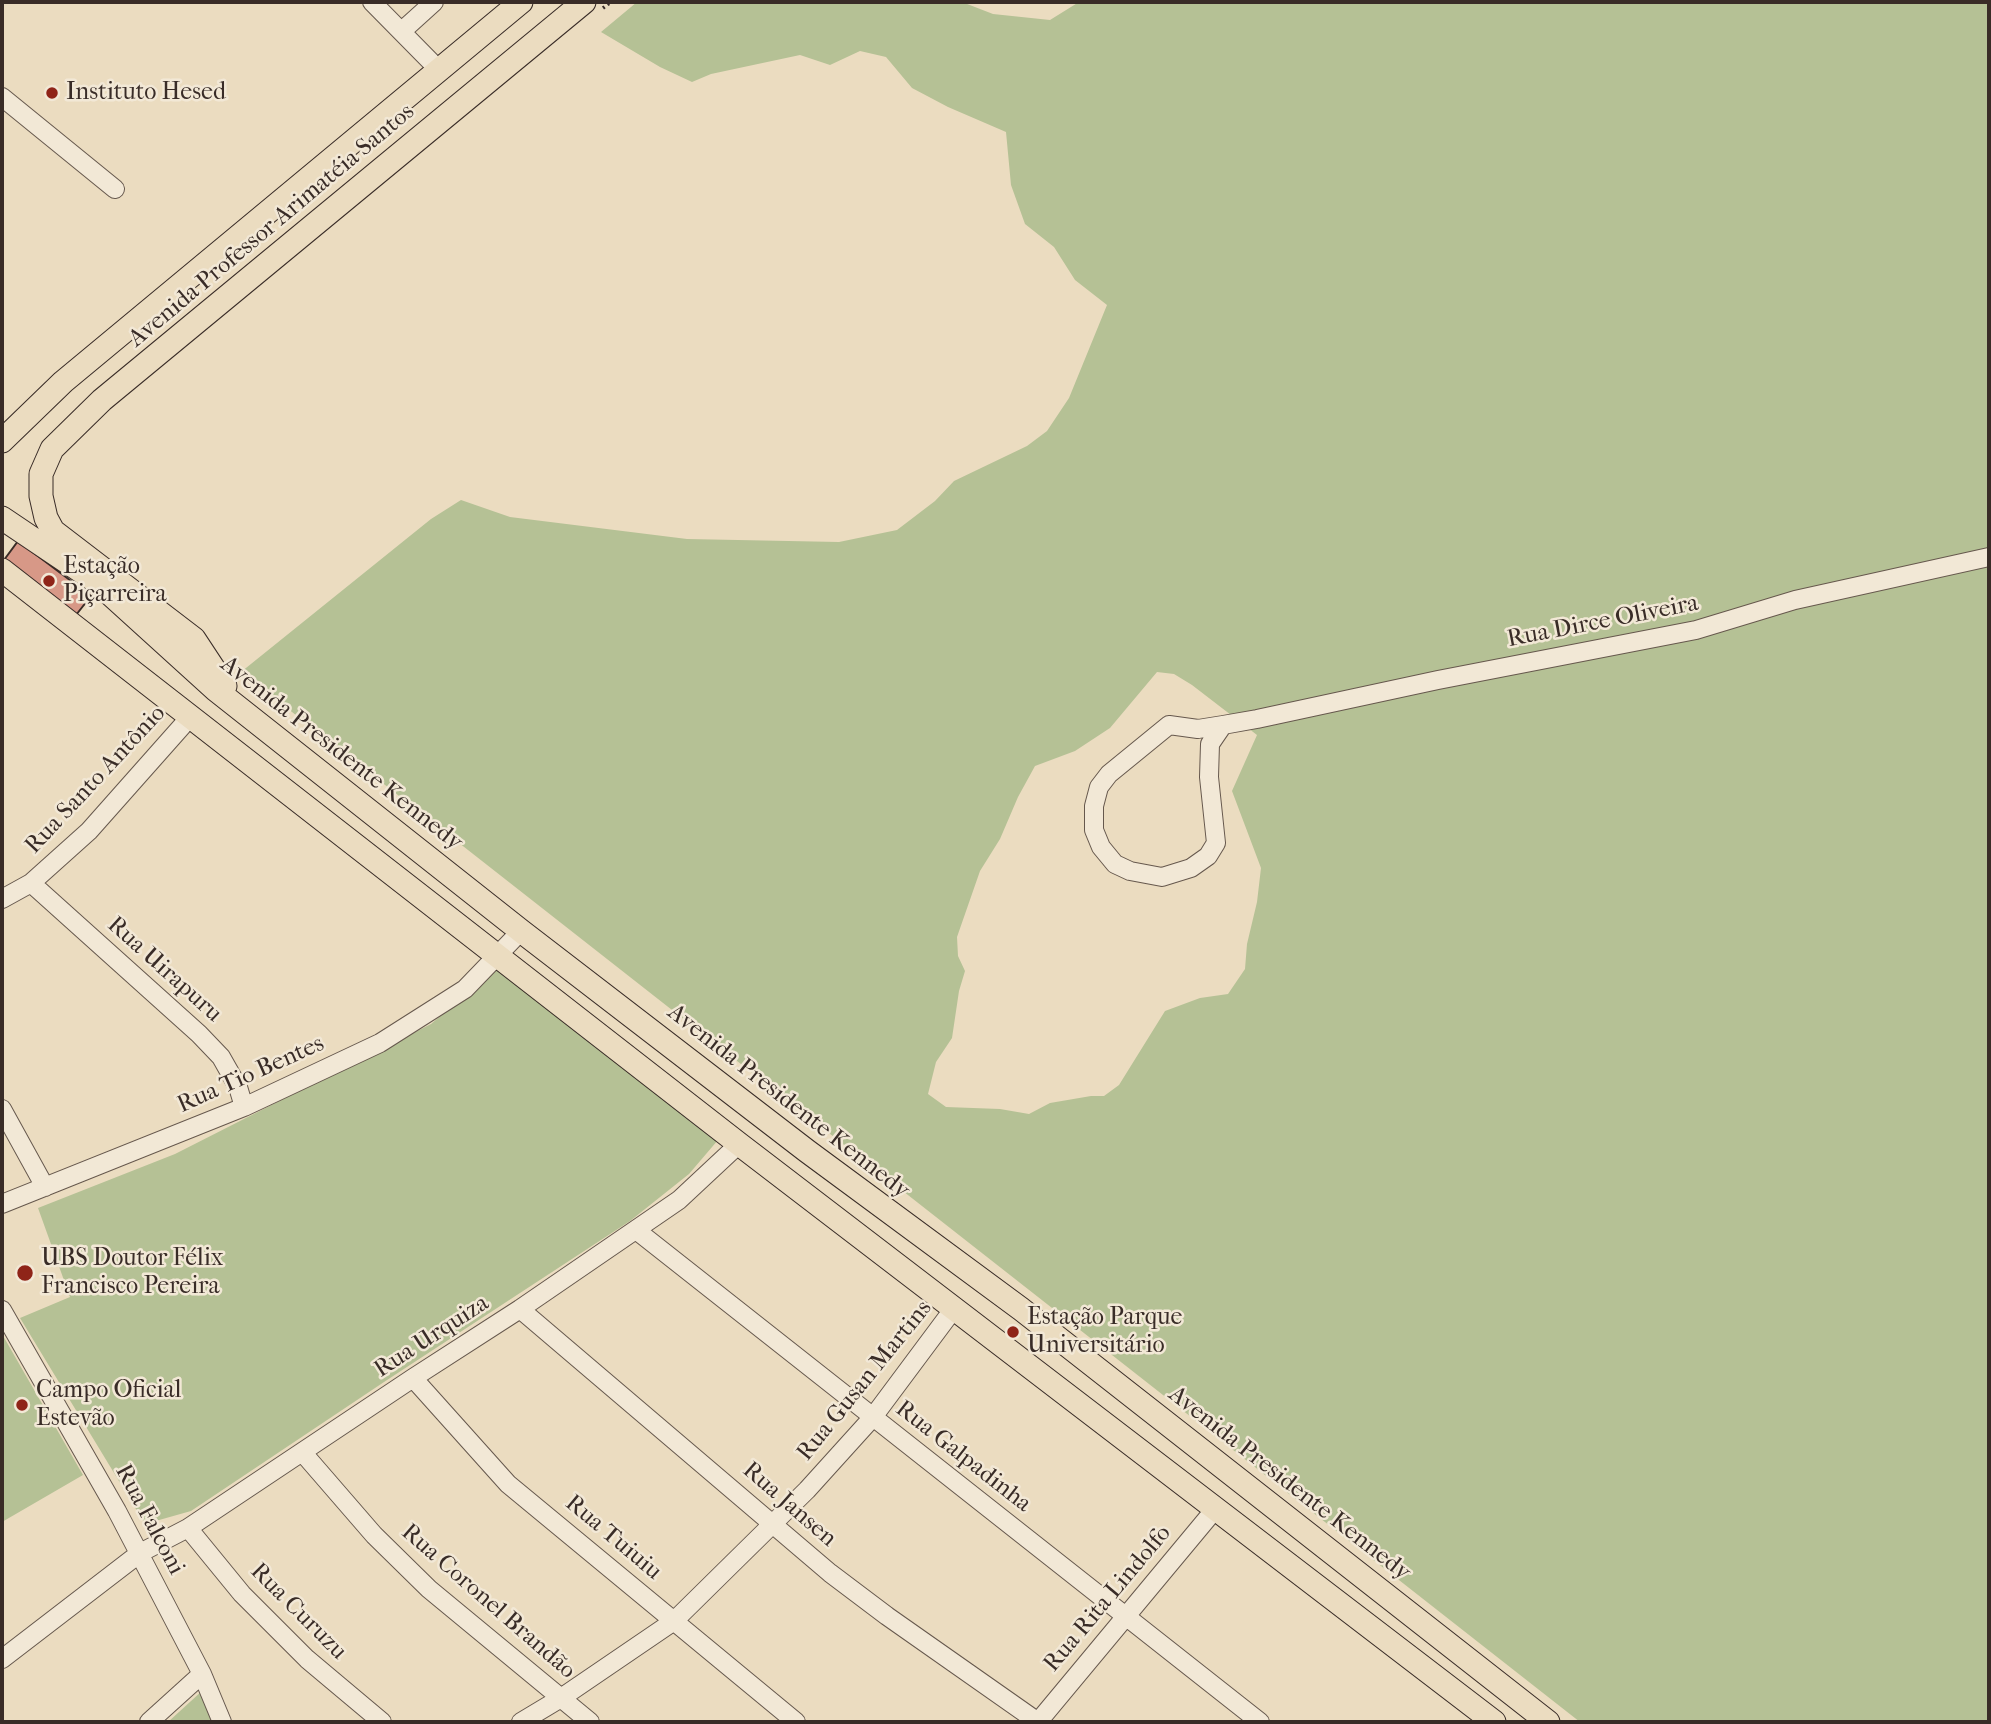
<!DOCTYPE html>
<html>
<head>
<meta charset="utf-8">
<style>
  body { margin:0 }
  #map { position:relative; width:1991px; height:1724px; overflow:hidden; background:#ebdcc0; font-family:"IM FELL French Canon",serif }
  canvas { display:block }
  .frame { position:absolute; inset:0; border:4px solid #392c27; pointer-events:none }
</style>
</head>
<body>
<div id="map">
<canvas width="1991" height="1724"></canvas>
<div class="frame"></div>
</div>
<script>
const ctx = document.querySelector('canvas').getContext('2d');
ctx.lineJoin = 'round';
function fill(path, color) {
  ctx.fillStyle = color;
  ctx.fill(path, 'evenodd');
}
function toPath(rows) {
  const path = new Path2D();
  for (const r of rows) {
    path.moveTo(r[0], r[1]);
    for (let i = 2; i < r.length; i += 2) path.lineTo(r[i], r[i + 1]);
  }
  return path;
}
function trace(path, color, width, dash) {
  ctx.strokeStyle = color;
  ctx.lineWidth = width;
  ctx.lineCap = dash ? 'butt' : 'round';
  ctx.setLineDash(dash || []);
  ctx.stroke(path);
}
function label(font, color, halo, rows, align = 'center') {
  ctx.font = font + ' "IM FELL French Canon",serif';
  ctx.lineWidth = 5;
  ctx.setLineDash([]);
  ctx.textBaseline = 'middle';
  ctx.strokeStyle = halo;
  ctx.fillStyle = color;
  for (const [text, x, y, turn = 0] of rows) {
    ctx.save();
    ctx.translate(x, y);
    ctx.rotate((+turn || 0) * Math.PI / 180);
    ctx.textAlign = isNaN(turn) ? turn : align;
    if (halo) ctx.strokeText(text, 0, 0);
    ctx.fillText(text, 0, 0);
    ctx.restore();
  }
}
fill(toPath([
  [637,2,962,2,993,14,1050,20,1079,2,1989,2,1989,1722,1580,1722,241,672,431,519,461,500,510,517,687,539,839,542,897,530,935,501,954,481,1027,446,1047,431,1069,398,1107,305,1075,280,1054,247,1025,224,1011,185,1006,132,948,107,912,88,886,57,860,51,830,65,800,55,711,74,692,82,660,67,601,32],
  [1157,672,1174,674,1192,685,1257,735,1232,791,1261,868,1257,902,1247,944,1245,969,1228,994,1200,998,1165,1011,1119,1085,1104,1096,1091,1096,1050,1103,1029,1114,1000,1109,946,1107,928,1094,936,1062,952,1038,959,991,965,971,958,956,957,937,980,871,1000,839,1018,797,1035,766,1075,751,1110,728],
  [497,968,718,1140,689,1174,630,1221,384,1382,191,1511,145,1524,20,1318,70,1297,38,1208,175,1154,431,1024],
  [2,1334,83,1475,2,1522],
  [202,1691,214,1722,168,1722]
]), '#b5c195');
const building = toPath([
  [18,541,91,596,76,615,4,560,18,541]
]);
fill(building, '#d79887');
trace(building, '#392c27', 2);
const minor = toPath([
  [372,2,439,70],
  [402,31,434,2],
  [2,97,115,189],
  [1223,725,1210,744,1209,777,1216,843,1208,856,1191,868,1162,877,1130,871,1115,864,1101,847,1094,830,1094,806,1099,787,1109,774,1169,725,1198,729,1223,725,1257,719,1438,680,1696,630,1795,600,1989,557],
  [31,883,199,1034,221,1057,238,1087,244,1107],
  [2,899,31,883,89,831,191,716],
  [2,1109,45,1187],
  [2,1204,244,1107,380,1043,465,989,521,931],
  [636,1230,1260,1722],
  [520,1309,830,1573,887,1616,1038,1722],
  [2,1310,117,1511,202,1674,222,1722],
  [413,1378,508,1484,796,1722],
  [303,1453,374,1535,429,1589,590,1722],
  [188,1528,242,1594,307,1659,382,1722],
  [2,1659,140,1553,188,1528,413,1378,520,1309,679,1200,739,1144],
  [149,1722,202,1674],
  [521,1722,561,1698,674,1621,807,1490,873,1417,955,1307],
  [1038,1722,1216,1508]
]);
const major = toPath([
  [2,441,63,382,521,2],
  [2,518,97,582,216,690,521,931,807,1151,1021,1309,1548,1722],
  [2,570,739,1144,1494,1722],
  [225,686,194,639,53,531,46,518,41,496,41,474,52,449,102,400,584,2]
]);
trace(minor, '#66584d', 20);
trace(major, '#392c27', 25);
trace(toPath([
  [603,8,611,2]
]), '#392c27', 3.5, [2, 3.5]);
trace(minor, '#f2e8d6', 18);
trace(major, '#ebdcc0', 23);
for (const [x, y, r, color] of [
  [52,93,7,"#8f2418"],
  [49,581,7,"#8f2418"],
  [25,1273,9,"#8f2418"],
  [1013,1332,7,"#8f2418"],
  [22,1405,7,"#8f2418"]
]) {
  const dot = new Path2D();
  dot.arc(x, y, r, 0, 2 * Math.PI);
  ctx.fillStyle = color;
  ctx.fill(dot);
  trace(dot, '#f2e8d6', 2.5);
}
label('24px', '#392c27', '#f2e8d6', [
  ["Instituto Hesed",66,93],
  ["Estação",63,567],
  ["Piçarreira",63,595],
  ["UBS Doutor Félix",41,1259],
  ["Francisco Pereira",41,1287],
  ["Estação Parque",1027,1318],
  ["Universitário",1027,1346],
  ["Campo Oficial",36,1391],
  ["Estevão",36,1419]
], 'left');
label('24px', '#392c27', '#f2e8d6', [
  ["Avenida Professor Arimatéia Santos",272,226,-40],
  ["Rua Dirce Oliveira",1603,622,-11],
  ["Avenida Presidente Kennedy",341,754,38],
  ["Rua Santo Antônio",96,780,-47],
  ["Rua Uirapuru",164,970,42],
  ["Rua Tio Bentes",251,1075,-24],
  ["Avenida Presidente Kennedy",788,1102,38],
  ["Rua Urquiza",432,1337,-33],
  ["Rua Gusan Martins",865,1381,-51],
  ["Rua Galpadinha",963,1457,38],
  ["Avenida Presidente Kennedy",1289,1484,38],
  ["Rua Jansen",789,1505,41],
  ["Rua Falconi",149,1520,62],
  ["Rua Tuiuiu",613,1538,40],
  ["Rua Rita Lindolfo",1108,1599,-50],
  ["Rua Coronel Brandão",488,1602,41],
  ["Rua Curuzu",298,1612,45]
]);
</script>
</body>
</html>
